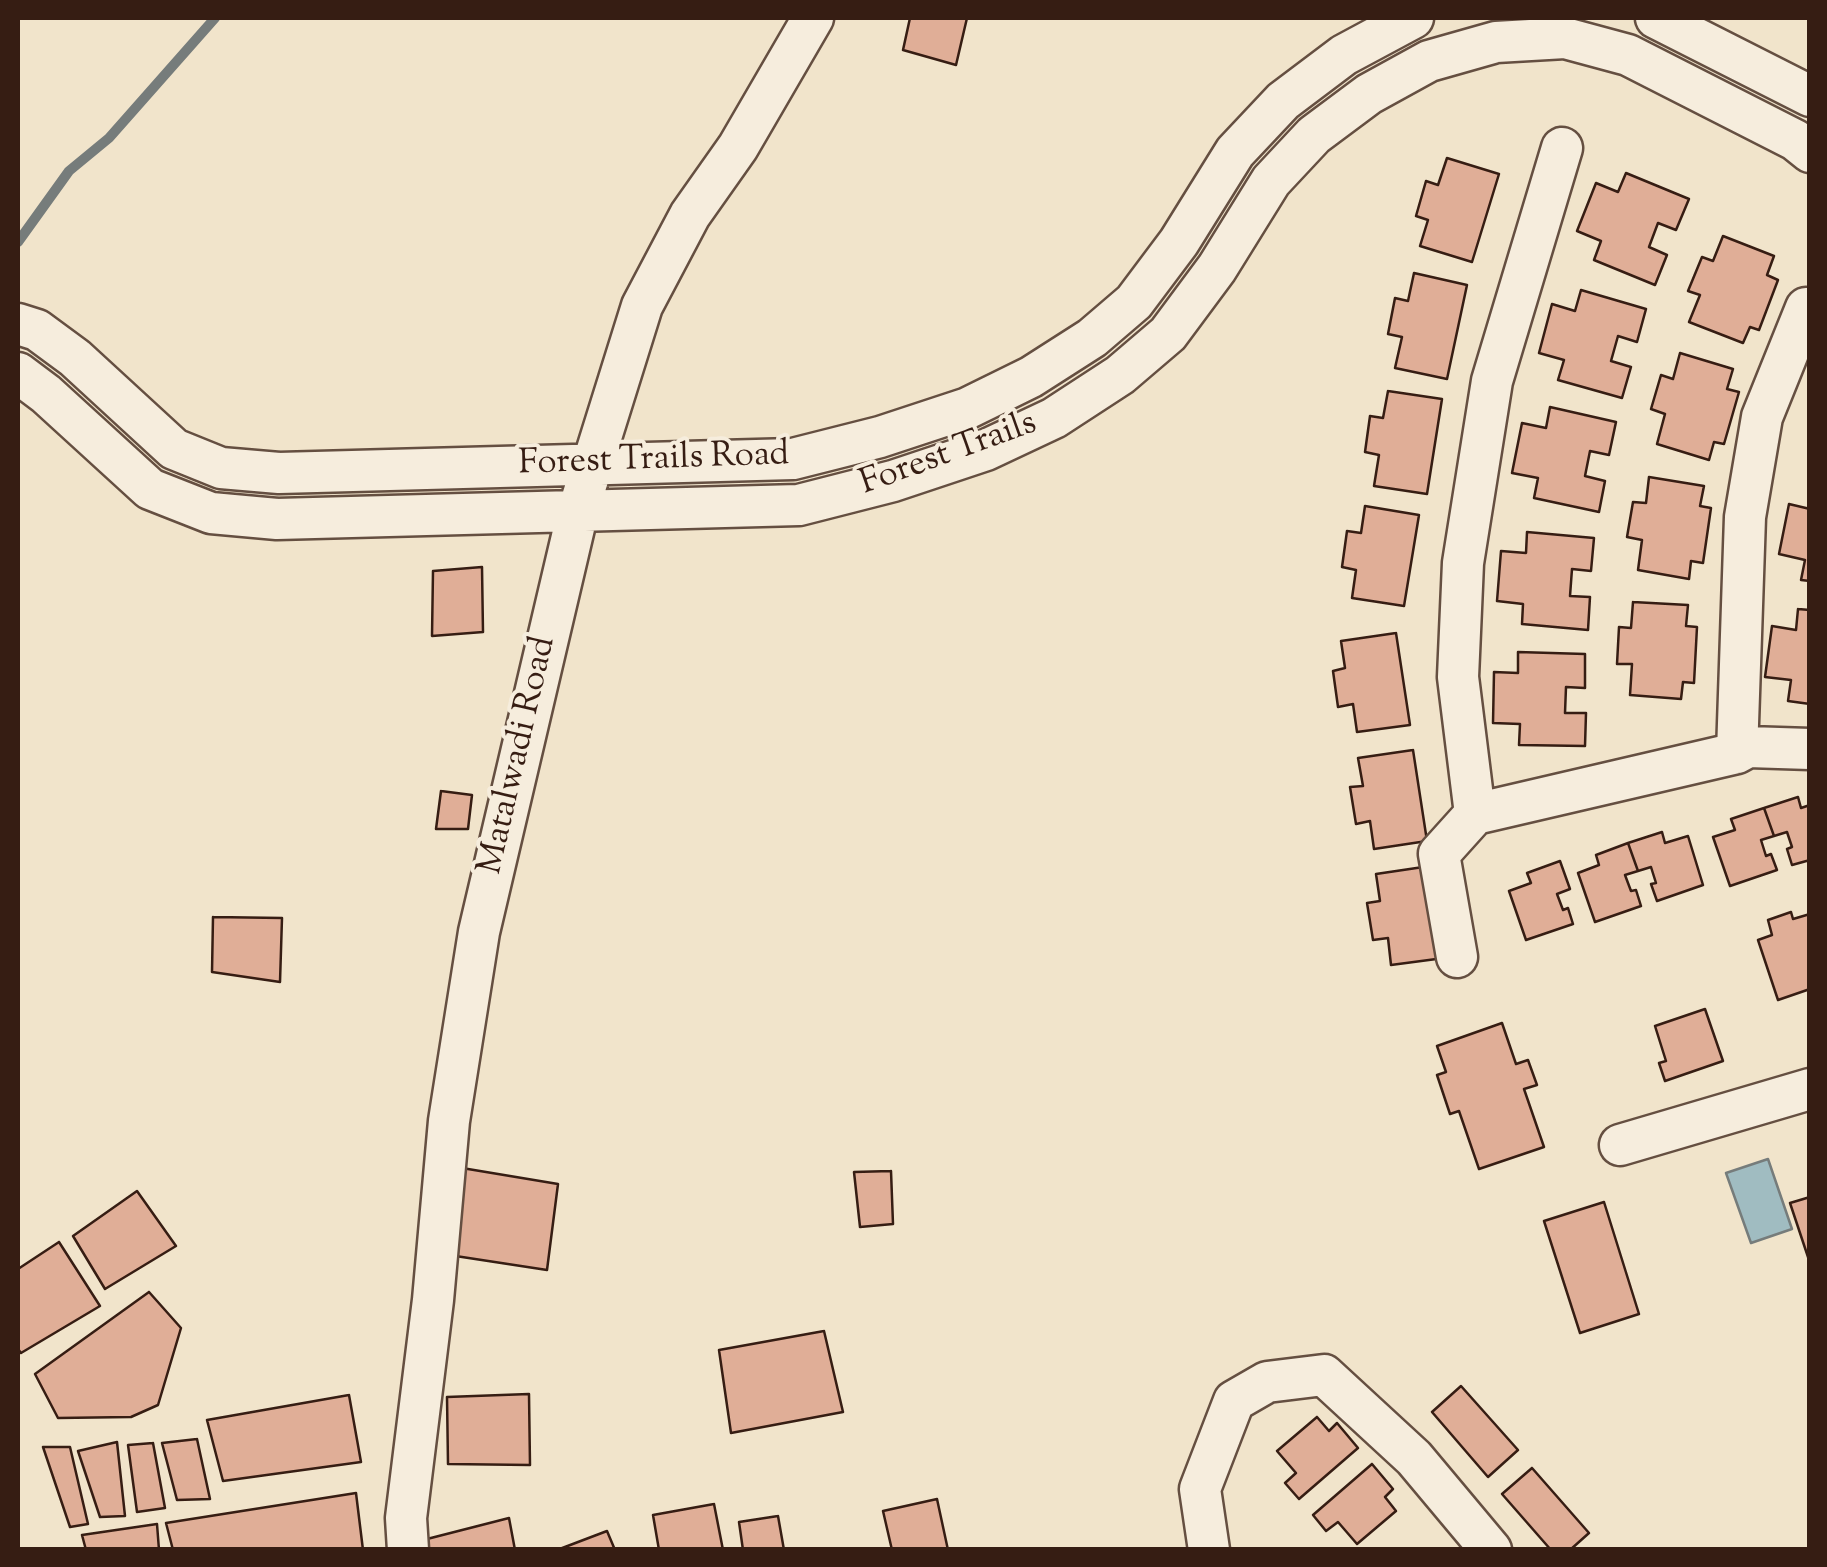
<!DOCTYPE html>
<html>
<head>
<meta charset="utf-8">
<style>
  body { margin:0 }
  #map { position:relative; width:1827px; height:1567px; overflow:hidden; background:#f1e4cb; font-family:"Sorts Mill Goudy",serif }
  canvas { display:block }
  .frame { position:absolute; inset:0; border:20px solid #361d13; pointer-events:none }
</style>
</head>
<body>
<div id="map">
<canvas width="1827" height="1567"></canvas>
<div class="frame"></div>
</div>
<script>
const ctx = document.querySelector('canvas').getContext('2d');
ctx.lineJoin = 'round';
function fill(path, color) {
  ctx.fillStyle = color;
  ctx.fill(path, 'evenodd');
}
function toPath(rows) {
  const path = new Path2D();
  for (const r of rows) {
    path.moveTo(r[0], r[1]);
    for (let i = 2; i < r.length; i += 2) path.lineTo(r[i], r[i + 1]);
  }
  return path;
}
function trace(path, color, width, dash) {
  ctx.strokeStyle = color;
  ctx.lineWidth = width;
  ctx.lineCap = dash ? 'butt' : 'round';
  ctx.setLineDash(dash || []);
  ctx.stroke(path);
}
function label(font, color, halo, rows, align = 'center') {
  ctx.font = font + ' "Sorts Mill Goudy",serif';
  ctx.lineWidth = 8;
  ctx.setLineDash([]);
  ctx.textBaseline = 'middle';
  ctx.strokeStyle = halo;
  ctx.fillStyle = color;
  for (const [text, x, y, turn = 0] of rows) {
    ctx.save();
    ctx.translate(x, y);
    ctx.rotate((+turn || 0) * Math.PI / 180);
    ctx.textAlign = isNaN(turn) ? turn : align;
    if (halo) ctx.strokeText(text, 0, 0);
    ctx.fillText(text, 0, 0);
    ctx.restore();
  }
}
const water = toPath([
  [1768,1159,1792,1229,1751,1243,1726,1173,1768,1159]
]);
fill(water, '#a0bcc1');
trace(water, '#767c7b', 2.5);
trace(toPath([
  [18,242,69,171,109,138,215,18]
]), '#767c7b', 10);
const building = toPath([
  [910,18,967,18,956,65,903,50,910,18],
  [1447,158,1499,174,1472,262,1420,246,1428,220,1416,216,1426,181,1438,185,1447,158],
  [1626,173,1689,199,1676,230,1658,223,1649,247,1667,255,1655,285,1594,260,1601,241,1577,231,1596,183,1618,192,1626,173],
  [1723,236,1774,256,1767,275,1778,280,1759,330,1750,327,1743,343,1689,322,1700,295,1688,291,1702,257,1713,261,1723,236],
  [1414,273,1467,285,1447,379,1395,368,1402,337,1388,334,1395,298,1408,301,1414,273],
  [1581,290,1646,309,1637,342,1618,336,1611,361,1631,367,1622,398,1558,380,1564,360,1539,353,1552,304,1575,311,1581,290],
  [1680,353,1733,369,1727,389,1739,392,1724,444,1714,442,1709,460,1657,444,1665,414,1651,409,1661,375,1673,379,1680,353],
  [1388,391,1442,399,1427,494,1374,486,1379,455,1365,452,1370,416,1383,418,1388,391],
  [1550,407,1616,422,1609,455,1590,451,1585,476,1605,481,1599,512,1534,498,1538,478,1512,473,1522,423,1546,428,1550,407],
  [1649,477,1704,486,1700,506,1711,508,1703,563,1691,561,1689,579,1638,570,1642,540,1627,537,1633,502,1646,503,1649,477],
  [1789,504,1810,509,1810,581,1801,580,1805,560,1779,554,1789,504],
  [1365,506,1419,515,1404,606,1352,598,1356,570,1342,567,1347,531,1361,533,1365,506],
  [1527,532,1594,538,1591,571,1572,569,1570,596,1590,597,1588,630,1522,624,1523,604,1497,601,1501,551,1526,553,1527,532],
  [482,567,483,632,432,636,433,571,482,567],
  [1633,602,1688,605,1686,626,1697,627,1694,683,1683,682,1681,699,1630,695,1632,664,1617,664,1619,627,1631,628,1633,602],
  [1798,609,1810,610,1810,704,1788,701,1791,680,1765,677,1772,626,1796,630,1798,609],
  [1396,633,1410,725,1357,732,1353,704,1338,707,1333,671,1345,668,1341,641,1396,633],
  [1518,652,1585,654,1585,688,1566,687,1565,713,1586,713,1585,746,1519,745,1520,724,1493,723,1494,672,1518,673,1518,652],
  [1413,750,1427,841,1374,849,1370,821,1356,824,1350,787,1363,786,1358,758,1413,750],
  [441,791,472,795,468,829,436,829,441,791],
  [1798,797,1801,808,1810,805,1810,860,1792,865,1787,849,1792,847,1787,832,1774,836,1764,808,1798,797],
  [1764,808,1774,836,1761,840,1766,856,1771,854,1777,870,1730,886,1713,837,1735,830,1731,819,1764,808],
  [1662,832,1665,843,1688,836,1703,885,1657,901,1651,884,1656,883,1651,867,1638,871,1628,843,1662,832],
  [1628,843,1638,871,1625,875,1631,891,1636,890,1641,906,1595,922,1578,873,1599,865,1596,855,1628,843],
  [1560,861,1570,889,1557,894,1563,910,1568,908,1573,924,1526,940,1509,891,1531,883,1527,873,1560,861],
  [1430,866,1444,958,1391,965,1388,938,1373,940,1367,903,1380,901,1376,874,1430,866],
  [1791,912,1793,919,1810,914,1810,989,1778,1000,1758,940,1772,935,1768,920,1791,912],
  [213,917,282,918,280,982,212,972,213,917],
  [1705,1009,1723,1061,1665,1081,1659,1063,1666,1061,1655,1026,1705,1009],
  [1502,1023,1516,1064,1528,1060,1537,1085,1524,1089,1544,1147,1479,1169,1459,1111,1450,1114,1437,1075,1446,1072,1437,1046,1502,1023],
  [462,1168,558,1184,547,1270,449,1255,462,1168],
  [891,1171,893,1224,860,1227,854,1172,891,1171],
  [137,1191,176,1246,105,1289,73,1236,137,1191],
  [1810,1197,1810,1263,1790,1203,1810,1197],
  [1604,1202,1639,1314,1580,1333,1544,1221,1604,1202],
  [59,1242,100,1306,21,1353,18,1349,18,1269,59,1242],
  [149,1292,181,1328,158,1405,131,1417,58,1418,35,1374,149,1292],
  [824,1331,843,1412,731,1433,719,1350,824,1331],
  [1461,1386,1518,1450,1488,1477,1432,1412,1461,1386],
  [529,1394,530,1465,448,1464,447,1397,529,1394],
  [349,1395,361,1462,223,1481,207,1420,349,1395],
  [1317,1417,1329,1431,1337,1423,1358,1448,1299,1499,1285,1483,1296,1473,1277,1451,1317,1417],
  [197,1439,210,1499,177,1500,162,1443,197,1439],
  [117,1442,125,1516,100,1517,78,1451,117,1442],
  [153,1443,165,1508,137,1512,128,1445,153,1443],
  [43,1447,70,1447,88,1524,70,1527,43,1447],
  [1372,1464,1393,1489,1385,1497,1396,1511,1357,1544,1338,1522,1326,1531,1313,1515,1372,1464],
  [1532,1468,1589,1533,1570,1550,1551,1550,1502,1494,1532,1468],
  [356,1493,363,1550,173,1550,166,1523,356,1493],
  [937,1499,948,1550,892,1550,883,1511,937,1499],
  [714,1504,723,1550,659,1550,653,1515,714,1504],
  [778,1516,784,1550,743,1550,739,1522,778,1516],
  [509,1518,515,1550,427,1550,427,1539,509,1518],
  [157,1524,159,1550,86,1550,82,1535,157,1524],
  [607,1531,615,1550,557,1550,607,1531]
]);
fill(building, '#e0ae97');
trace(building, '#361d13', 2.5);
const minor = toPath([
  [1656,18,1810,96],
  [18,324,37,330,75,358,174,449,221,468,279,473,793,459,880,437,968,408,1031,377,1092,338,1134,302,1179,242,1235,152,1283,101,1344,55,1413,18],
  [18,373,46,394,150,489,211,513,277,519,799,505,893,481,986,450,1054,418,1120,375,1168,334,1217,268,1271,181,1314,135,1369,94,1429,61,1496,42,1565,38,1628,55,1795,140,1810,152],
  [1737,753,1745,517,1762,417,1806,308],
  [1475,814,1737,753,1748,747,1810,749],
  [1457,957,1439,854,1475,814,1458,677,1463,563,1492,381,1562,148],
  [1620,1145,1810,1089],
  [408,1550,406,1518,433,1300,449,1121,479,932,578,511,642,306,690,215,738,147,813,18],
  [1209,1550,1200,1489,1234,1401,1267,1382,1324,1375,1414,1458,1491,1550]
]);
trace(minor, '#654f41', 45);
trace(minor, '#f6eddd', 40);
label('35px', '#361d13', '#f6eddd', [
  ["Forest Trails",949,456,-20],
  ["Forest Trails Road",654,462,-2],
  ["Matalwadi Road",520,756,-77]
]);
</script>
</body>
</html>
